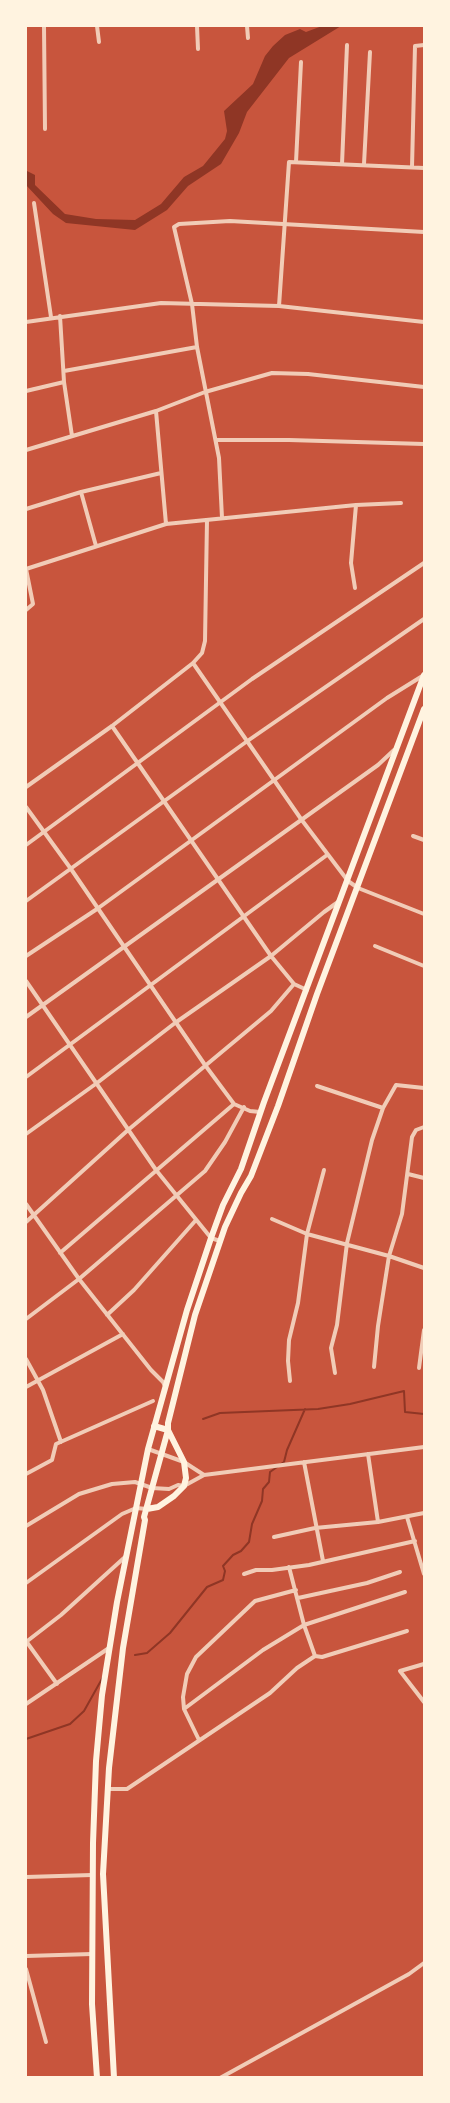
<!DOCTYPE html>
<html>
<head>
<meta charset="utf-8">
<style>
  body { margin:0 }
  #map { position:relative; width:450px; height:2103px; overflow:hidden; background:#c8553d; font-family:"Roboto Condensed",sans-serif }
  canvas { display:block }
  .frame { position:absolute; inset:0; border:27px solid #fff3e0; pointer-events:none }
</style>
</head>
<body>
<div id="map">
<canvas width="450" height="2103"></canvas>
<div class="frame"></div>
</div>
<script>
const ctx = document.querySelector('canvas').getContext('2d');
ctx.lineJoin = 'round';
function fill(path, color) {
  ctx.fillStyle = color;
  ctx.fill(path, 'evenodd');
}
function toPath(rows) {
  const path = new Path2D();
  for (const r of rows) {
    path.moveTo(r[0], r[1]);
    for (let i = 2; i < r.length; i += 2) path.lineTo(r[i], r[i + 1]);
  }
  return path;
}
function trace(path, color, width, dash) {
  ctx.strokeStyle = color;
  ctx.lineWidth = width;
  ctx.lineCap = dash ? 'butt' : 'round';
  ctx.setLineDash(dash || []);
  ctx.stroke(path);
}
fill(toPath([
  [322,26,341,26,289,58,247,112,239,133,221,164,188,186,167,210,135,230,66,223,53,214,26,185,27,171,35,175,35,185,65,214,96,219,135,220,161,204,184,177,203,166,225,139,227,131,224,111,253,84,265,56,273,46,285,35,300,29,306,32]
]), '#8f3625');
trace(toPath([
  [203,1419,220,1413,318,1409,350,1404,404,1391,405,1412,424,1414],
  [281,1464,284,1462,287,1450,305,1409],
  [135,1655,147,1653,170,1633,207,1587,223,1580,225,1571,223,1566,233,1555,241,1551,249,1542,252,1524,262,1501,263,1489,269,1482,270,1472,277,1467],
  [26,1739,70,1724,84,1711,103,1677]
]), '#8f3625', 2);
trace(toPath([
  [44,26,45,129],
  [97,26,99,42],
  [197,26,198,49],
  [247,26,248,38],
  [296,162,301,62],
  [342,164,347,45],
  [364,164,370,52],
  [412,167,415,46,424,45],
  [34,203,51,317],
  [279,306,289,162,424,168],
  [60,316,64,382,72,436],
  [26,322,161,303,279,306,424,322],
  [64,371,197,347],
  [26,391,64,382],
  [156,411,166,524],
  [216,440,289,440,424,444],
  [26,450,156,411,205,392,272,373,308,374,424,387],
  [81,492,96,546],
  [26,509,81,492,161,473],
  [222,518,219,458,197,347,192,304,174,227,179,224,230,221,424,232],
  [26,569,166,524,356,505,401,503],
  [355,588,351,563,356,505],
  [26,610,33,604,26,569],
  [193,663,301,819,348,881,358,888,424,914],
  [112,726,271,956,294,984],
  [26,787,112,726,193,663,202,653,205,641,207,520],
  [26,807,71,869,205,1065,234,1104,250,1111,260,1112],
  [413,836,424,840],
  [26,845,252,679,424,563],
  [26,901,246,742,424,619],
  [375,946,424,966],
  [26,956,97,909,387,698,424,675],
  [26,981,156,1170,211,1238,220,1241],
  [26,1017,378,765,394,750],
  [26,1077,327,855],
  [317,1086,383,1108],
  [26,1134,97,1083,175,1023,271,956,324,912,338,902],
  [408,1174,424,1178],
  [26,1204,79,1279,151,1370,163,1382,165,1386],
  [272,1219,307,1234,389,1256,424,1268],
  [26,1222,128,1130,271,1011,294,984,307,990],
  [60,1253,234,1104],
  [107,1315,134,1290,196,1220],
  [26,1319,79,1279,205,1171,225,1142,244,1107],
  [26,1359,43,1390,61,1442],
  [374,1367,378,1326,389,1256,402,1214,412,1137,416,1130,424,1127],
  [419,1368,424,1330],
  [335,1373,331,1348,337,1325,347,1243,372,1140,383,1108,396,1085,424,1088],
  [290,1381,288,1361,289,1340,298,1303,307,1234,324,1170],
  [26,1387,123,1334],
  [148,1449,184,1462,204,1475],
  [368,1454,378,1522],
  [304,1462,323,1561],
  [26,1474,52,1460,56,1444,153,1401],
  [407,1517,424,1574],
  [26,1526,79,1494,112,1484,135,1482,152,1488,169,1489,178,1485,184,1486,204,1475,424,1447],
  [274,1537,315,1528,378,1522,424,1513],
  [289,1567,304,1625,315,1656],
  [244,1574,256,1570,272,1570,309,1565,415,1541],
  [26,1583,122,1514,136,1508,147,1509],
  [298,1598,367,1583,400,1572],
  [26,1641,57,1684],
  [26,1642,61,1615,125,1557],
  [400,1671,424,1702],
  [400,1671,424,1664],
  [26,1704,109,1648],
  [184,1709,183,1697,187,1674,196,1657,255,1601,296,1590],
  [199,1740,184,1709,263,1650,304,1625,405,1592],
  [109,1789,127,1789,270,1693,297,1668,315,1656,322,1657,407,1631],
  [26,1877,92,1875],
  [26,1956,92,1954],
  [26,1969,46,2042],
  [220,2078,409,1974,424,1963]
]), '#f1ccb7', 4);
trace(toPath([
  [147,1509,158,1507,174,1496,184,1486,186,1478,184,1462,168,1430,154,1426],
  [97,2078,92,2004,93,1843,96,1761,102,1695,117,1602,148,1449,187,1310,211,1238,223,1205,241,1169,264,1102,424,675],
  [114,2078,103,1874,109,1768,123,1648,145,1520,144,1517,168,1430,168,1423,195,1315,225,1227,241,1193,251,1176,278,1106,317,994,424,709]
]), '#fff3e0', 6);
</script>
</body>
</html>
